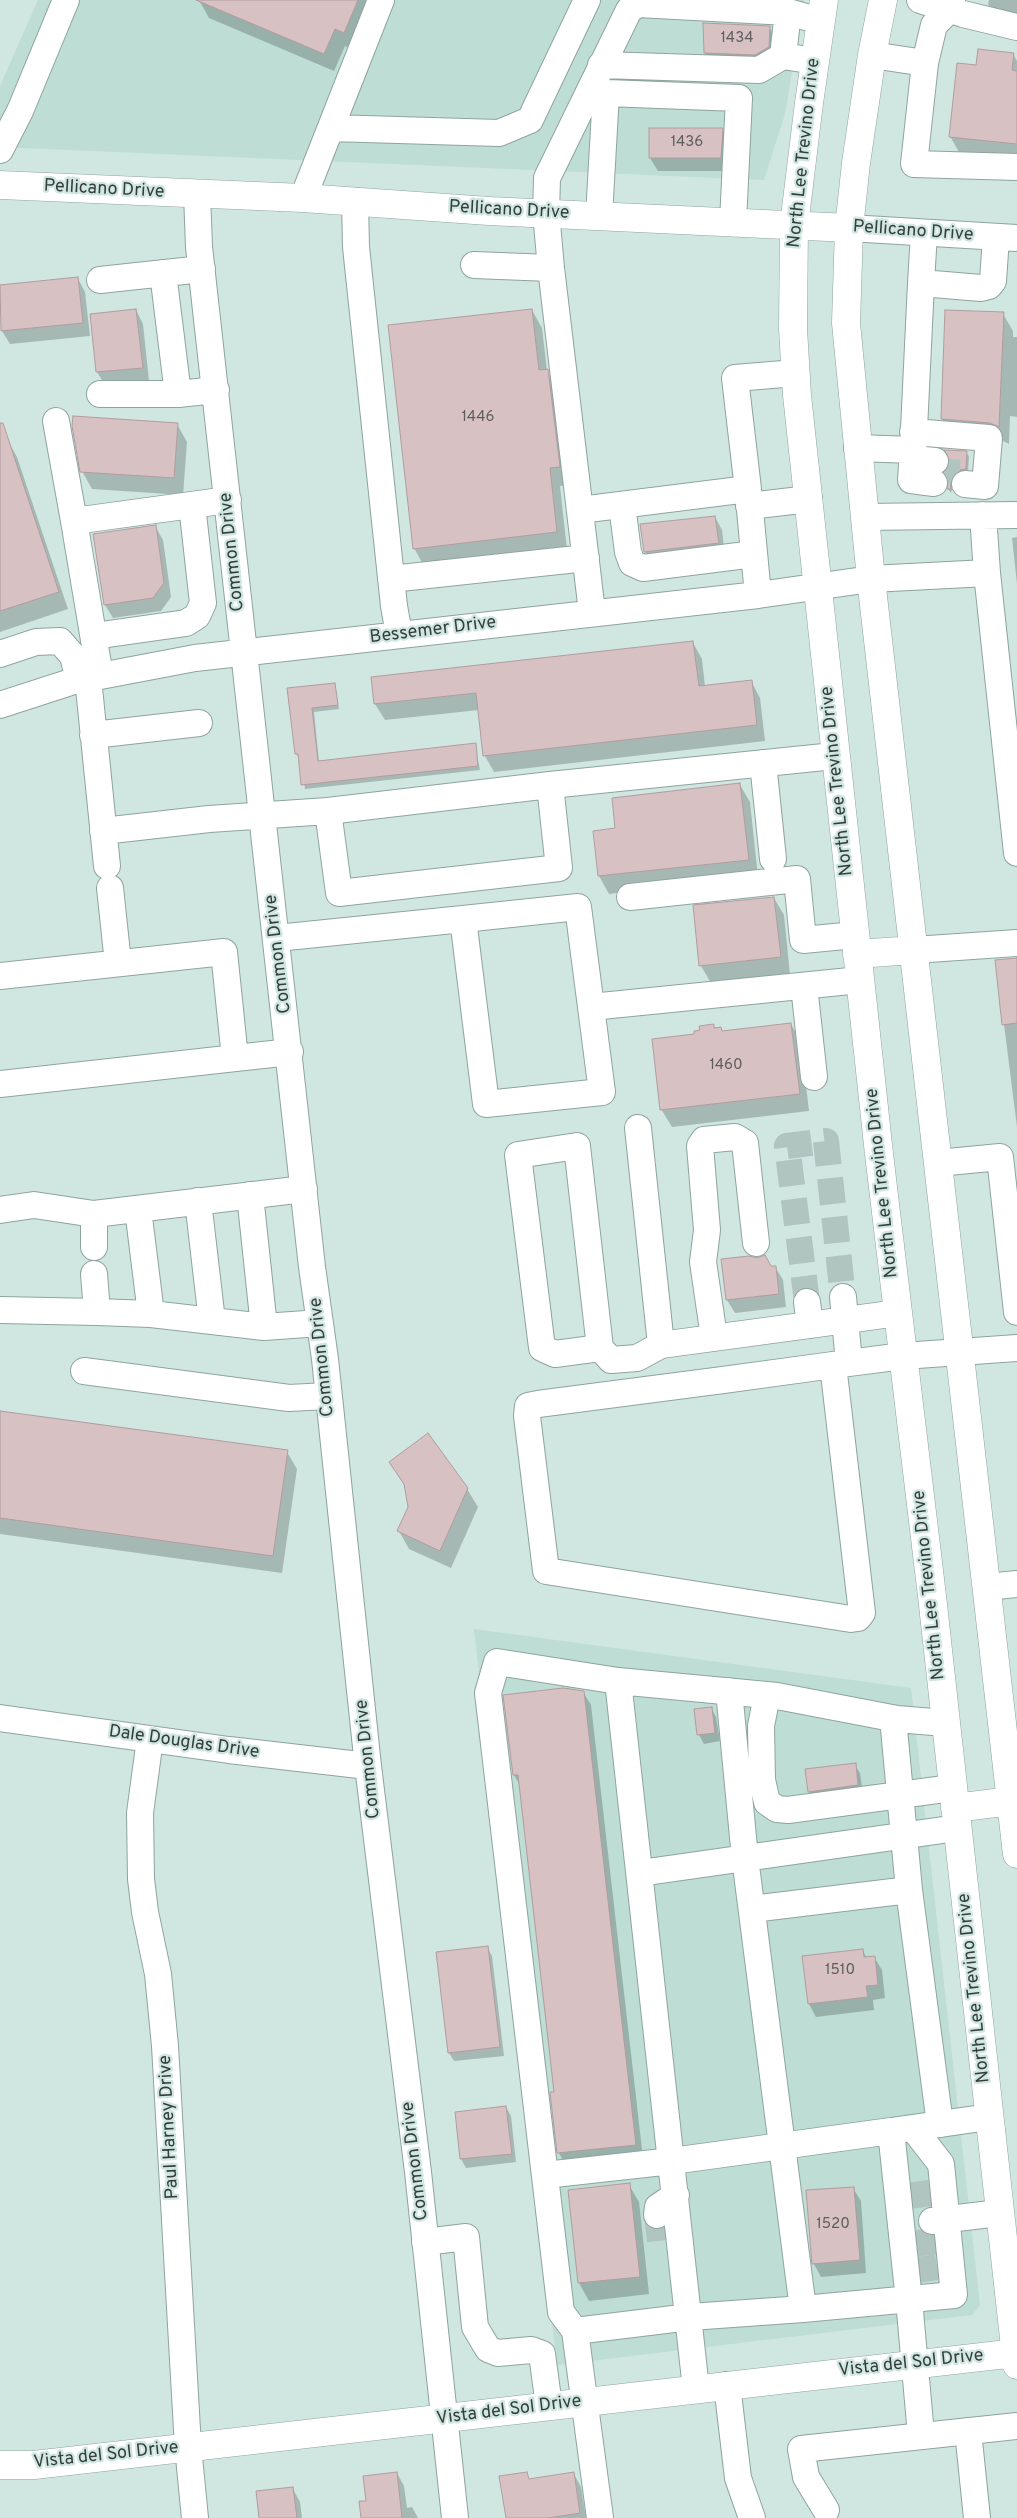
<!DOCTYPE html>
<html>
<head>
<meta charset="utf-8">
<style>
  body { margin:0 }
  canvas { display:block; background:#cfe6e1 }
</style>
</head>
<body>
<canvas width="1017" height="2518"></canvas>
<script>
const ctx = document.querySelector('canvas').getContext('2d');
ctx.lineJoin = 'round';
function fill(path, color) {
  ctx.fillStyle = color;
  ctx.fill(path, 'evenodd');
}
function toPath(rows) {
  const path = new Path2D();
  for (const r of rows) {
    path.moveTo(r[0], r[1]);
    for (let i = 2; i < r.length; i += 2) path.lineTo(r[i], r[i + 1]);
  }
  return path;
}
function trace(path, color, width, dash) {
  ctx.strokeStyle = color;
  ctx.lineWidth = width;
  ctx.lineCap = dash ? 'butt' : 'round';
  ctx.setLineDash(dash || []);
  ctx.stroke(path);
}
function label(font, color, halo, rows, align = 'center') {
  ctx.font = font + ' Overpass,sans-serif';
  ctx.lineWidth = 4.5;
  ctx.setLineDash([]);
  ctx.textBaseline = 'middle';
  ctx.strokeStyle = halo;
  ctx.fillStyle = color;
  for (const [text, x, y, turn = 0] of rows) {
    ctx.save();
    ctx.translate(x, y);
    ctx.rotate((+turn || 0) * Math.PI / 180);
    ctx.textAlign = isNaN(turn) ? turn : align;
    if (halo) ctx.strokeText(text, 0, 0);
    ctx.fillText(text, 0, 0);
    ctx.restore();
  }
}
fill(toPath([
  [38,0,804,0,785,114,764,180,0,147,0,86],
  [474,1629,911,1688,980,2305,972,2315,557,2365]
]), '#bdddd5');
fill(toPath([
  [199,0,375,0,354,50,345,46,334,71,209,18],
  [989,0,1017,0,1017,26,998,21,988,4],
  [769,27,777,41,776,60,712,66,705,53],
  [1013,54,1017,61,1017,160,960,154,950,136,977,66],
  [722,129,729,143,728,171,658,171,650,158],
  [78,279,85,292,90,336,10,344,2,331,0,287],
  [136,310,143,324,149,381,105,385,97,372,91,315],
  [532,310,542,328,547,371,557,388,569,485,560,486,567,550,424,566,414,548],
  [1003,314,1013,331,1013,337,1017,337,1017,417,1010,416,1009,444,1001,440,952,436,942,419],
  [177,424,187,442,183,495,92,489,82,471],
  [7,439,17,457,68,609,0,632,0,442],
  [966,453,969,456,968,473,955,479,951,493,948,489,951,462],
  [715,517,722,530,725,556,653,565,645,552],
  [155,526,163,540,171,597,161,611,113,618,105,605,95,535],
  [1017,537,1017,584,1012,538],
  [693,643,702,659,705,687,751,681,760,698,765,741,494,772,485,756,479,710,385,720,375,704,373,679],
  [335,684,339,709,314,712,319,762,475,745,480,770,305,789,300,758,296,754,289,689],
  [740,785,750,802,758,877,609,894,599,876,594,832,617,829],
  [774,898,784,915,790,975,711,983,701,966],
  [1017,958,1017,1127,996,961],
  [791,1024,801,1042,809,1111,672,1127,661,1109,696,1035,713,1025,716,1029,721,1029,723,1032],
  [723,1260,775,1267,783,1280,786,1307,735,1313,727,1300],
  [0,1412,287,1452,297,1469,282,1573,0,1534],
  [390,1463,467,1489,478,1507,451,1568,409,1549,399,1531,410,1507,406,1488],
  [583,1692,591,1705,643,2158,566,2166,559,2153,552,2093,555,2093,520,1785,514,1775],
  [711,1708,716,1717,720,1741,704,1744,699,1735,695,1710],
  [855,1765,860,1773,863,1794,814,1800,809,1792],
  [487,1947,492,1956,504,2056,454,2061,449,2053],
  [862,1950,867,1958,874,1957,882,1970,885,1998,873,2000,874,2010,816,2017,809,2004,803,1957],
  [506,2107,511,2116,516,2162,466,2168,461,2159,456,2113],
  [629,2185,639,2202,649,2294,589,2301,579,2283,569,2191],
  [853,2188,861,2201,866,2273,821,2277,814,2264,807,2191],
  [397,2473,404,2486,407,2508,412,2507,418,2518,362,2518,367,2502],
  [526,2473,530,2480,574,2474,581,2487,586,2518,507,2518],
  [293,2489,300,2502,302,2518,261,2518]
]), '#0003');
const building = toPath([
  [196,0,358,0,344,33,335,29,324,54,196,0],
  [703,23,770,26,769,47,755,55,704,53,703,23],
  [978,49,1014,53,1012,70,1017,71,1017,144,949,137,957,63,976,65,978,49],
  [649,128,723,128,721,158,649,158,649,128],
  [78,277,83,323,1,331,0,285,78,277],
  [136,309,143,368,96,372,90,314,136,309],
  [532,309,539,370,548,369,560,467,550,468,557,532,413,549,388,325,532,309],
  [945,310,1004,312,999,427,990,423,941,419,945,310],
  [73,416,178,423,174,478,80,472,72,426,73,416],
  [0,423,3,423,59,592,0,611,0,423],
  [944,450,967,451,966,469,959,470,953,475,950,482,951,489,947,489,948,478,944,472,950,462,944,450],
  [715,516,719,543,644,552,640,524,715,516],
  [156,525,164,583,153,598,104,605,93,534,156,525],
  [693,641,699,686,752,680,757,725,483,756,476,693,374,704,371,677,693,641],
  [335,683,338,705,312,708,318,761,476,743,478,766,301,785,298,754,295,754,287,688,335,683],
  [740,783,749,860,598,876,593,831,615,828,612,798,740,783],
  [774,897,781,957,699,966,693,905,774,897],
  [1017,958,1017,1023,1002,1025,995,960,1017,958],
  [791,1023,800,1094,660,1110,652,1039,694,1034,694,1031,700,1030,699,1026,714,1024,714,1028,721,1027,722,1031,791,1023],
  [765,1255,771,1266,776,1266,779,1294,726,1300,721,1259,749,1256,757,1258,765,1255],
  [0,1411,288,1450,273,1556,0,1518,0,1411],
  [428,1433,468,1488,440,1551,397,1531,408,1507,404,1484,389,1462,428,1433],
  [563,1688,584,1691,636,2145,557,2153,550,2092,554,2092,518,1775,513,1775,503,1695,563,1688],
  [712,1707,715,1733,697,1735,694,1709,712,1707],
  [856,1763,858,1785,808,1792,805,1769,856,1763],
  [488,1946,500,2047,448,2053,436,1952,488,1946],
  [863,1949,864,1957,875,1956,878,1985,866,1986,868,1997,808,2004,802,1956,863,1949],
  [506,2106,512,2154,460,2159,455,2112,506,2106],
  [630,2183,640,2277,578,2283,568,2190,630,2183],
  [854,2187,860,2260,812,2264,806,2190,854,2187],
  [397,2472,402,2518,361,2518,359,2501,366,2501,363,2476,397,2472],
  [527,2472,529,2479,574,2472,580,2513,548,2518,506,2518,499,2476,527,2472],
  [293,2487,297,2518,259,2518,256,2491,293,2487]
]);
fill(building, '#d8c1c3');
trace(building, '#b29c9f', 1);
trace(toPath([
  [934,472,966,473],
  [807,1302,787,1146,826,1141,843,1297],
  [908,2196,930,2193],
  [657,2215,660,2241],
  [913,2244,935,2241],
  [917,2270,937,2267]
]), '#b0c4c0', 26, [26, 13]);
const minor = toPath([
  [920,0,963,14,1017,27],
  [872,55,925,63,934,25,949,10,952,0],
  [783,56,788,12],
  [925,63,914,164,1017,167],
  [601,65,759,70,783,56,815,61],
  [331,128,499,133,530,120,587,0],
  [0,150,20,111,66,0],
  [197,194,199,247,244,652,312,1267,325,1359,368,1766,418,2172,455,2518],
  [303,198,381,0],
  [355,201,356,247,394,606,399,634],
  [599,216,606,93,739,98,733,222],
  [849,228,1017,238],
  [924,233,921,283,981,288,989,286,993,281,996,237],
  [474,265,551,268],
  [163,273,178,394,216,390],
  [100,280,202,269],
  [100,394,178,394],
  [56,421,74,521],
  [913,432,989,438,985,486,965,484],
  [857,448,913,450,921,283],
  [913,450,911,480,934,483],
  [912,459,935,461],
  [748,489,735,378,796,373],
  [622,505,628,552,632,563,643,568,754,554],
  [749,506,809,499],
  [580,510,748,489,758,595],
  [983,515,987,573],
  [865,517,1017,515],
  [391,579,586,558],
  [592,612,551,268,546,213,547,178,629,10,638,4,788,12,820,21],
  [94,636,186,623,197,616,203,603,192,505],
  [0,654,36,642,60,641,73,656,79,680],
  [100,676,74,521,228,500],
  [88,678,107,866],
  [0,705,74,681,195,658,758,595,871,579,987,573,1017,853],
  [93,735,199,723],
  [763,763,773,859],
  [328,811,339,893,559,868,550,785],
  [103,831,209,819,328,811,550,785,834,756],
  [110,888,118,963],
  [630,897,797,879,803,940,855,935],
  [277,938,463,919],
  [914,950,1017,943],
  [0,976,224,952,235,1058],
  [804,986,814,1077],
  [591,1007,602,1092,486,1104,463,919,578,907,591,1007,860,980],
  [0,1084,290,1052],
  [638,1128,661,1345,898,1313],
  [938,1163,1000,1157,1017,1312],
  [198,1201,212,1321],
  [138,1209,151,1314],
  [0,1210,34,1205,94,1214],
  [94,1247,94,1214,304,1189],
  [94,1274,97,1312,151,1314,264,1327,250,1195],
  [843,1297,849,1363],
  [807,1302,810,1325],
  [0,1310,97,1312],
  [264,1327,320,1323],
  [714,1337,703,1262,707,1230,700,1146,704,1140,735,1137,745,1143,756,1243],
  [600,1348,577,1146,518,1155,542,1348,555,1354,600,1348,611,1360,637,1358,661,1345],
  [833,1365,862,1613,858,1618,851,1619,546,1571,527,1416,528,1406,538,1404,723,1380,833,1365,903,1356,1017,1348],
  [84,1371,289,1398,328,1396],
  [987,1587,1017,1584],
  [729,1691,745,1858,803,2309],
  [767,1695,761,1726,762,1780,767,1802,777,1809,788,1810,952,1788],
  [0,1718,229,1750,368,1766],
  [893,1718,909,1890,940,2124],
  [150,1739,140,1813,141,1879,145,1912,158,1974,165,2046,188,2447,195,2518],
  [640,1873,957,1828],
  [752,1909,909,1890],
  [545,2175,672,2161,891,2131],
  [657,2215,658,2207,676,2195],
  [932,2221,999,2213],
  [425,2242,466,2237,475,2327,488,2349,498,2353,531,2350,542,2354,549,2406],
  [575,2331,561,2312,488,1693,497,1662,618,1681],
  [727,2385,738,2478,752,2518],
  [696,2389,618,1681,777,1696,897,1719,945,1723],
  [968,2431,977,2518],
  [921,2435,909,2300,891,2131,989,2117],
  [826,2510,806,2477,801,2449,1017,2426],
  [600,2518,575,2331,690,2317,803,2309,954,2295,941,2164,913,2128]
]);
const major = toPath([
  [824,0,809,103,794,225,793,329,797,395,879,1154,932,1596,1017,2365],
  [883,0,872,55,856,163,849,228,846,323,871,579,1017,1854],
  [0,185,303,198,489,211,849,228],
  [857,954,914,950],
  [955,1808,1011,1801],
  [0,2465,34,2465,1017,2353]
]);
trace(minor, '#8ea49f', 28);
trace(major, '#8ea49f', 29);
trace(minor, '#fff', 26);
trace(major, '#fff', 28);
label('15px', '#5d5e5d', null, [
  ["1434",737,39],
  ["1436",687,143],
  ["1446",478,418],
  ["1460",726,1066],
  ["1510",840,1971],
  ["1520",833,2225]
]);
label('18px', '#343d3b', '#cfe6e1', [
  ["North Lee Trevino Drive",805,153,-84],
  ["Pellicano Drive",104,190,3],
  ["Pellicano Drive",509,211,3],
  ["Pellicano Drive",913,232,4],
  ["Common Drive",233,552,-96],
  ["Bessemer Drive",433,631,-7],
  ["North Lee Trevino Drive",838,781,-96],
  ["Common Drive",279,954,-97],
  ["North Lee Trevino Drive",883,1183,-96],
  ["Common Drive",323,1357,-96],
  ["North Lee Trevino Drive",930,1585,-96],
  ["Dale Douglas Drive",184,1743,8],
  ["Common Drive",369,1759,-96],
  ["North Lee Trevino Drive",975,1988,-96],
  ["Paul Harney Drive",170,2127,-93],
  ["Common Drive",416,2161,-97],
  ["Vista del Sol Drive",911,2364,-6],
  ["Vista del Sol Drive",509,2411,-7],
  ["Vista del Sol Drive",106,2456,-6]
]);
</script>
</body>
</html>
